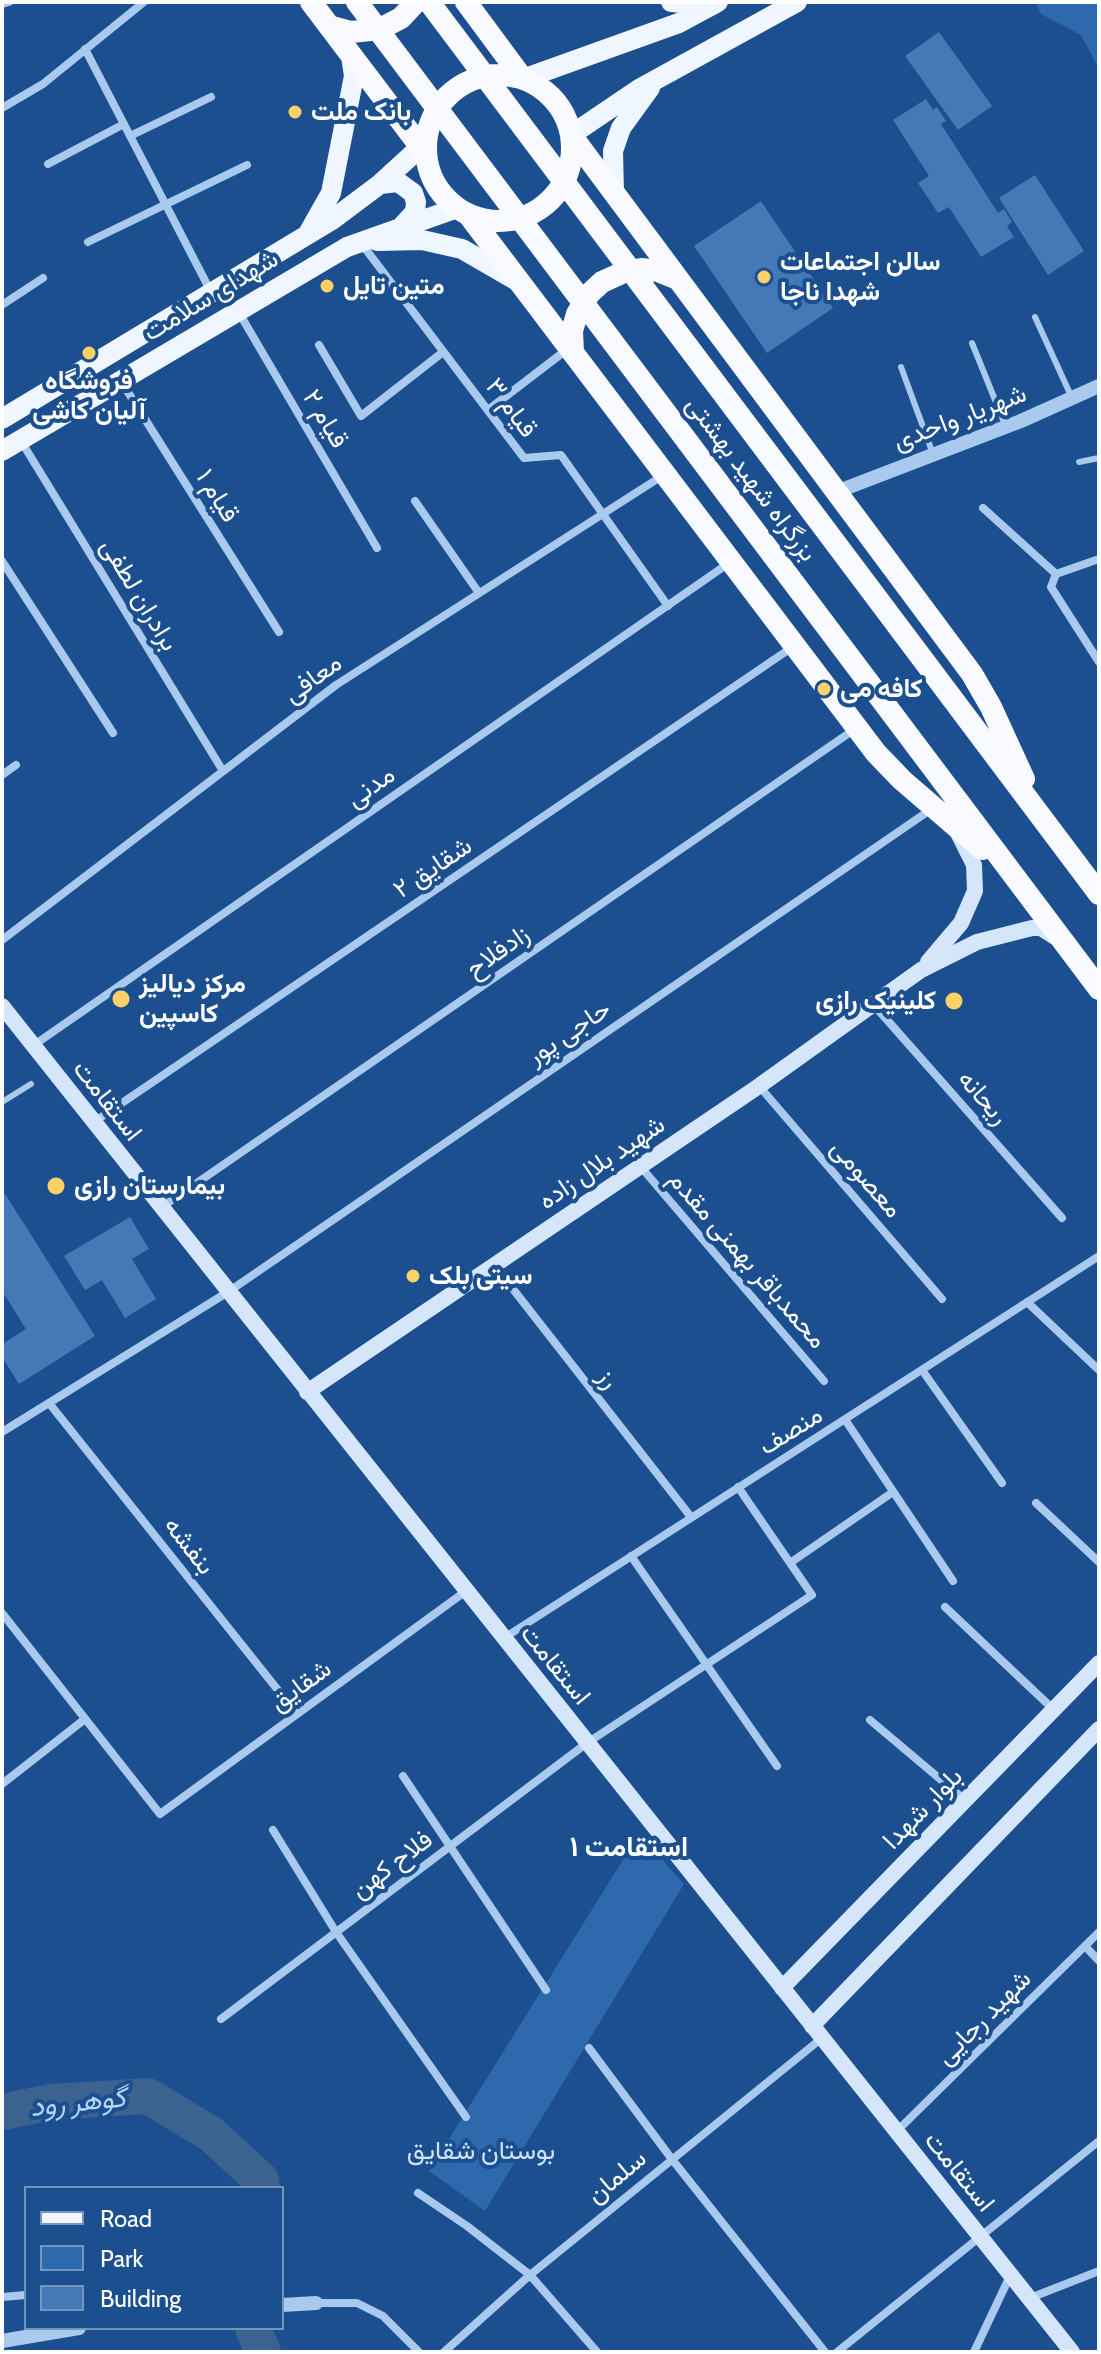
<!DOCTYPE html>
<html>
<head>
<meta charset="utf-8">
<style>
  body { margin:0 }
  #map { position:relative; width:1101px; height:2354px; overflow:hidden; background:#1b4f8f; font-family:Cabin,sans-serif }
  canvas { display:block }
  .frame { position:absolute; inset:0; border:4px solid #fff; pointer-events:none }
  .legend { position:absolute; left:24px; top:2186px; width:260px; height:144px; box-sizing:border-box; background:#1b4f8f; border:2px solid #7695bc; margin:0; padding:10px 14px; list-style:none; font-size:24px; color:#fff }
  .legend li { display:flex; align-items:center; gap:16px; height:40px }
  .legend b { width:40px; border:2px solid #7695bc }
</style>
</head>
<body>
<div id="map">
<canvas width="1101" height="2354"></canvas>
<div class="frame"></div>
<ul class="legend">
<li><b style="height:10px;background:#f0f6ff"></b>Road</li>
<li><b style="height:22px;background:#2e69ad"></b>Park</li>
<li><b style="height:22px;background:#4478b7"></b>Building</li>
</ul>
</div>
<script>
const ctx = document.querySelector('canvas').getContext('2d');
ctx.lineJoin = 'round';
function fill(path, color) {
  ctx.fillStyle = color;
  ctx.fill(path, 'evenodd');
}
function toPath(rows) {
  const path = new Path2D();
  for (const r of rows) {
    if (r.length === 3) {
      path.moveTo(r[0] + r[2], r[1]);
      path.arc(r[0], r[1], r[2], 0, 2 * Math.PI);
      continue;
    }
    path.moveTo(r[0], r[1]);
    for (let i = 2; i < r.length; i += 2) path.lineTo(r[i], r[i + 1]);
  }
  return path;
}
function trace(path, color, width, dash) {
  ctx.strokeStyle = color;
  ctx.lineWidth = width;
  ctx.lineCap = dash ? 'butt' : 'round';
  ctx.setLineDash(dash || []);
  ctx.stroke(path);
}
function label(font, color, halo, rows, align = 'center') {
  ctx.font = font + ' Cabin,Vazirmatn,sans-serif';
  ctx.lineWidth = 8;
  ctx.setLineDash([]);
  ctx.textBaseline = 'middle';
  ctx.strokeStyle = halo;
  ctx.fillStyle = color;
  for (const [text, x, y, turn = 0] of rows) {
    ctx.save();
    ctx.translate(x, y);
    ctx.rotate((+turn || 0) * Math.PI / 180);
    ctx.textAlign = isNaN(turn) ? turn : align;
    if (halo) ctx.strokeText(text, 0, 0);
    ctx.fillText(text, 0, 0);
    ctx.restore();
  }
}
fill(toPath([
  [1035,2,1099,2,1099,69,1081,35,1041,14],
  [639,1834,684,1884,485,2211,429,2171]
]), '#2e69ad');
trace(toPath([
  [2,2112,51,2102,148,2096,211,2134,261,2180,262,2188],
  [253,2328,263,2352]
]), '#3c6290', 36);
fill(toPath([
  [939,32,992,106,958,130,905,56],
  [926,99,933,110,937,107,946,121,941,124,998,213,1004,209,1012,222,1007,226,1014,237,981,257,949,207,938,213,918,183,929,176,893,120],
  [1035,175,1084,251,1048,275,999,198],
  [761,201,833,308,767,353,694,246],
  [2,1189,95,1336,19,1384,2,1357,2,1344,26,1329,2,1291],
  [130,1217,149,1249,132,1259,156,1299,125,1318,102,1280,85,1290,64,1256]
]), '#4478b7');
trace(toPath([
  [1035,317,1072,398],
  [972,343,1006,427],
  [901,367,933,454],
  [1079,462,1099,458],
  [2,1102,31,1084]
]), '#a9c9ee', 6);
trace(toPath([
  [2,4,9,2],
  [85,49,211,292],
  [2,108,43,84,144,2],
  [130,136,211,97],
  [48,164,124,124],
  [88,242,247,165],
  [361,243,524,458,561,455,668,606],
  [2,305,43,278],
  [238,311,377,548],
  [319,345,361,416,443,352],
  [121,381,279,632],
  [488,410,569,348],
  [21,441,223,771],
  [415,501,479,593],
  [983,508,1056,574],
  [1099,559,1056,574,1051,587,1099,662],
  [2,561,113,733],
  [2,775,16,765],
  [2,940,336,685,662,476],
  [873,1004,1062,1218],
  [34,1045,729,563],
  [759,1086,942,1299],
  [94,1122,794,646],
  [640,1166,824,1381],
  [162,1207,855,729],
  [495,1266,691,1517],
  [1027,1302,1099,1370],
  [922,1370,1002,1483],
  [49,1403,297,1714],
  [846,1421,953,1581],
  [2,1432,228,1292,933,808],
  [1036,1503,1099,1562],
  [631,1556,777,1766],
  [790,1563,893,1492],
  [945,1607,1053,1709],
  [2,1613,160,1814,466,1591],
  [504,1638,1099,1256],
  [870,1720,965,1800],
  [403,1776,546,1990],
  [2,1784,85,1719],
  [273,1830,336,1932,466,2117],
  [1085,1946,1099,1961],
  [221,2019,587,1743,812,1595,738,1487],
  [589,2048,671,2158,825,2352],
  [897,2131,1099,1932],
  [418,2193,467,2226,530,2275,597,2352],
  [2,2297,26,2295],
  [1030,2298,1099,2271],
  [316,2303,357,2303,383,2316,419,2352],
  [444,2352,530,2275,822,2038],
  [837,2352,1099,2141],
  [974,2352,1010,2276]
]), '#a9c9ee', 8);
trace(toPath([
  [836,492,1021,421,1099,386],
  [282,2305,316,2303],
  [2,2341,79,2328]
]), '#a9c9ee', 14);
trace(toPath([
  [928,962,961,923,975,891,974,865,958,833],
  [2,1006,1072,2352],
  [307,1392,759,1086,921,970,977,942,1032,928,1041,928,1055,937],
  [782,1988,1099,1663],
  [812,2026,1099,1729]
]), '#d6e6fa', 16);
trace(toPath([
  [671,2,713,5],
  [523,79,679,23,718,2],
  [571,135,639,89,797,2],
  [380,184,398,182,413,193,416,202,415,212,403,225],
  [614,193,613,151,621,128,650,88],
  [309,232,331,193,354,76,351,56],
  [377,241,422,240,462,249,519,282],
  [2,419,332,220,380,184,426,142],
  [2,451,347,247,457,208]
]), '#f0f6ff', 20);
trace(toPath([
  [311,2,426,154],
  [357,2,1099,989],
  [429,2,1099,894],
  [466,2,523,79],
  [329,26,351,32,380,29,401,18,416,2],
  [499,148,73],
  [571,135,972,674,991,707,1024,779],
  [468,214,876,753,902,780,982,849],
  [573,353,572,331,577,314,589,294,602,282,624,272,641,269,658,271,678,279]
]), '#f8faff', 22);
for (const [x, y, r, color] of [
  [295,112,8,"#ffd166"],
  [764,277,8,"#ffd166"],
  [327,286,8,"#ffd166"],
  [89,353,8,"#ffd166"],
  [824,689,8,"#ffd166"],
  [121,999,10,"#ffd166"],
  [954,1001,10,"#ffd166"],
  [56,1186,10,"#ffd166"],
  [413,1276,8,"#ffd166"]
]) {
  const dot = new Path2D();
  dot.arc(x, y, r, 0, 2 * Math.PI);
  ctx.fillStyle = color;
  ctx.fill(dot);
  trace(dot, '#1b4f8f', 3);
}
label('bold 26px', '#fff', '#1b4f8f', [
  ["بانک ملت",311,112],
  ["سالن اجتماعات",780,262],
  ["شهدا ناجا",780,292],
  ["متین تایل",343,286],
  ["فروشگاه",89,381,"center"],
  ["آلیان کاشی",89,411,"center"],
  ["کافه می",840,689],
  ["مرکز دیالیز",139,984],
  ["کاسپین",139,1014],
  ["کلینیک رازی",936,1001,"right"],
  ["بیمارستان رازی",74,1186],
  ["سیتی بلک",429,1276]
], 'left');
label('26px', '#fff', '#1b4f8f', [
  ["شهدای سلامت",211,296,-31],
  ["قیام ۳",511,408,53],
  ["شهریار واحدی",960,418,-21],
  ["قیام ۲",325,419,59],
  ["بزرگراه شهید بهشتی",751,479,53],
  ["قیام ۱",217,496,58],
  ["برادران لطفی",139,595,59],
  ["معافی",313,679,-36],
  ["مدنی",371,787,-35],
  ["شقایق ۲",433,868,-34],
  ["زادفلاح",498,952,-35],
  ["حاجی پور",569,1033,-34],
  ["ریحانه",983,1098,49],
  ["استقامت",107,1101,52],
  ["شهید بلال زاده",602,1163,-34],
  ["معصومی",866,1179,49],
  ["محمدباقر بهمنی مقدم",747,1260,49],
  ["رز",608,1379,52],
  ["منصف",791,1431,-32],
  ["بنفشه",189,1546,52],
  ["استقامت",555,1665,51],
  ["شقایق",301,1686,-36],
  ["بلوار شهدا",923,1809,-46],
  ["فلاح کهن",392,1865,-37],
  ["شهید رجایی",984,2018,-45],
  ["استقامت",959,2172,51],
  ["سلمان",617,2177,-40]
]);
label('26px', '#cfe3fa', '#1b4f8f', [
  ["بوستان شقایق",481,2151]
]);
label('bold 28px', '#fff', '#1b4f8f', [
  ["استقامت ۱",629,1848]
]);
label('italic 28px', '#b5d3f5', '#1b4f8f', [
  ["گوهر رود",78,2103,-6]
]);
</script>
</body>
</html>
